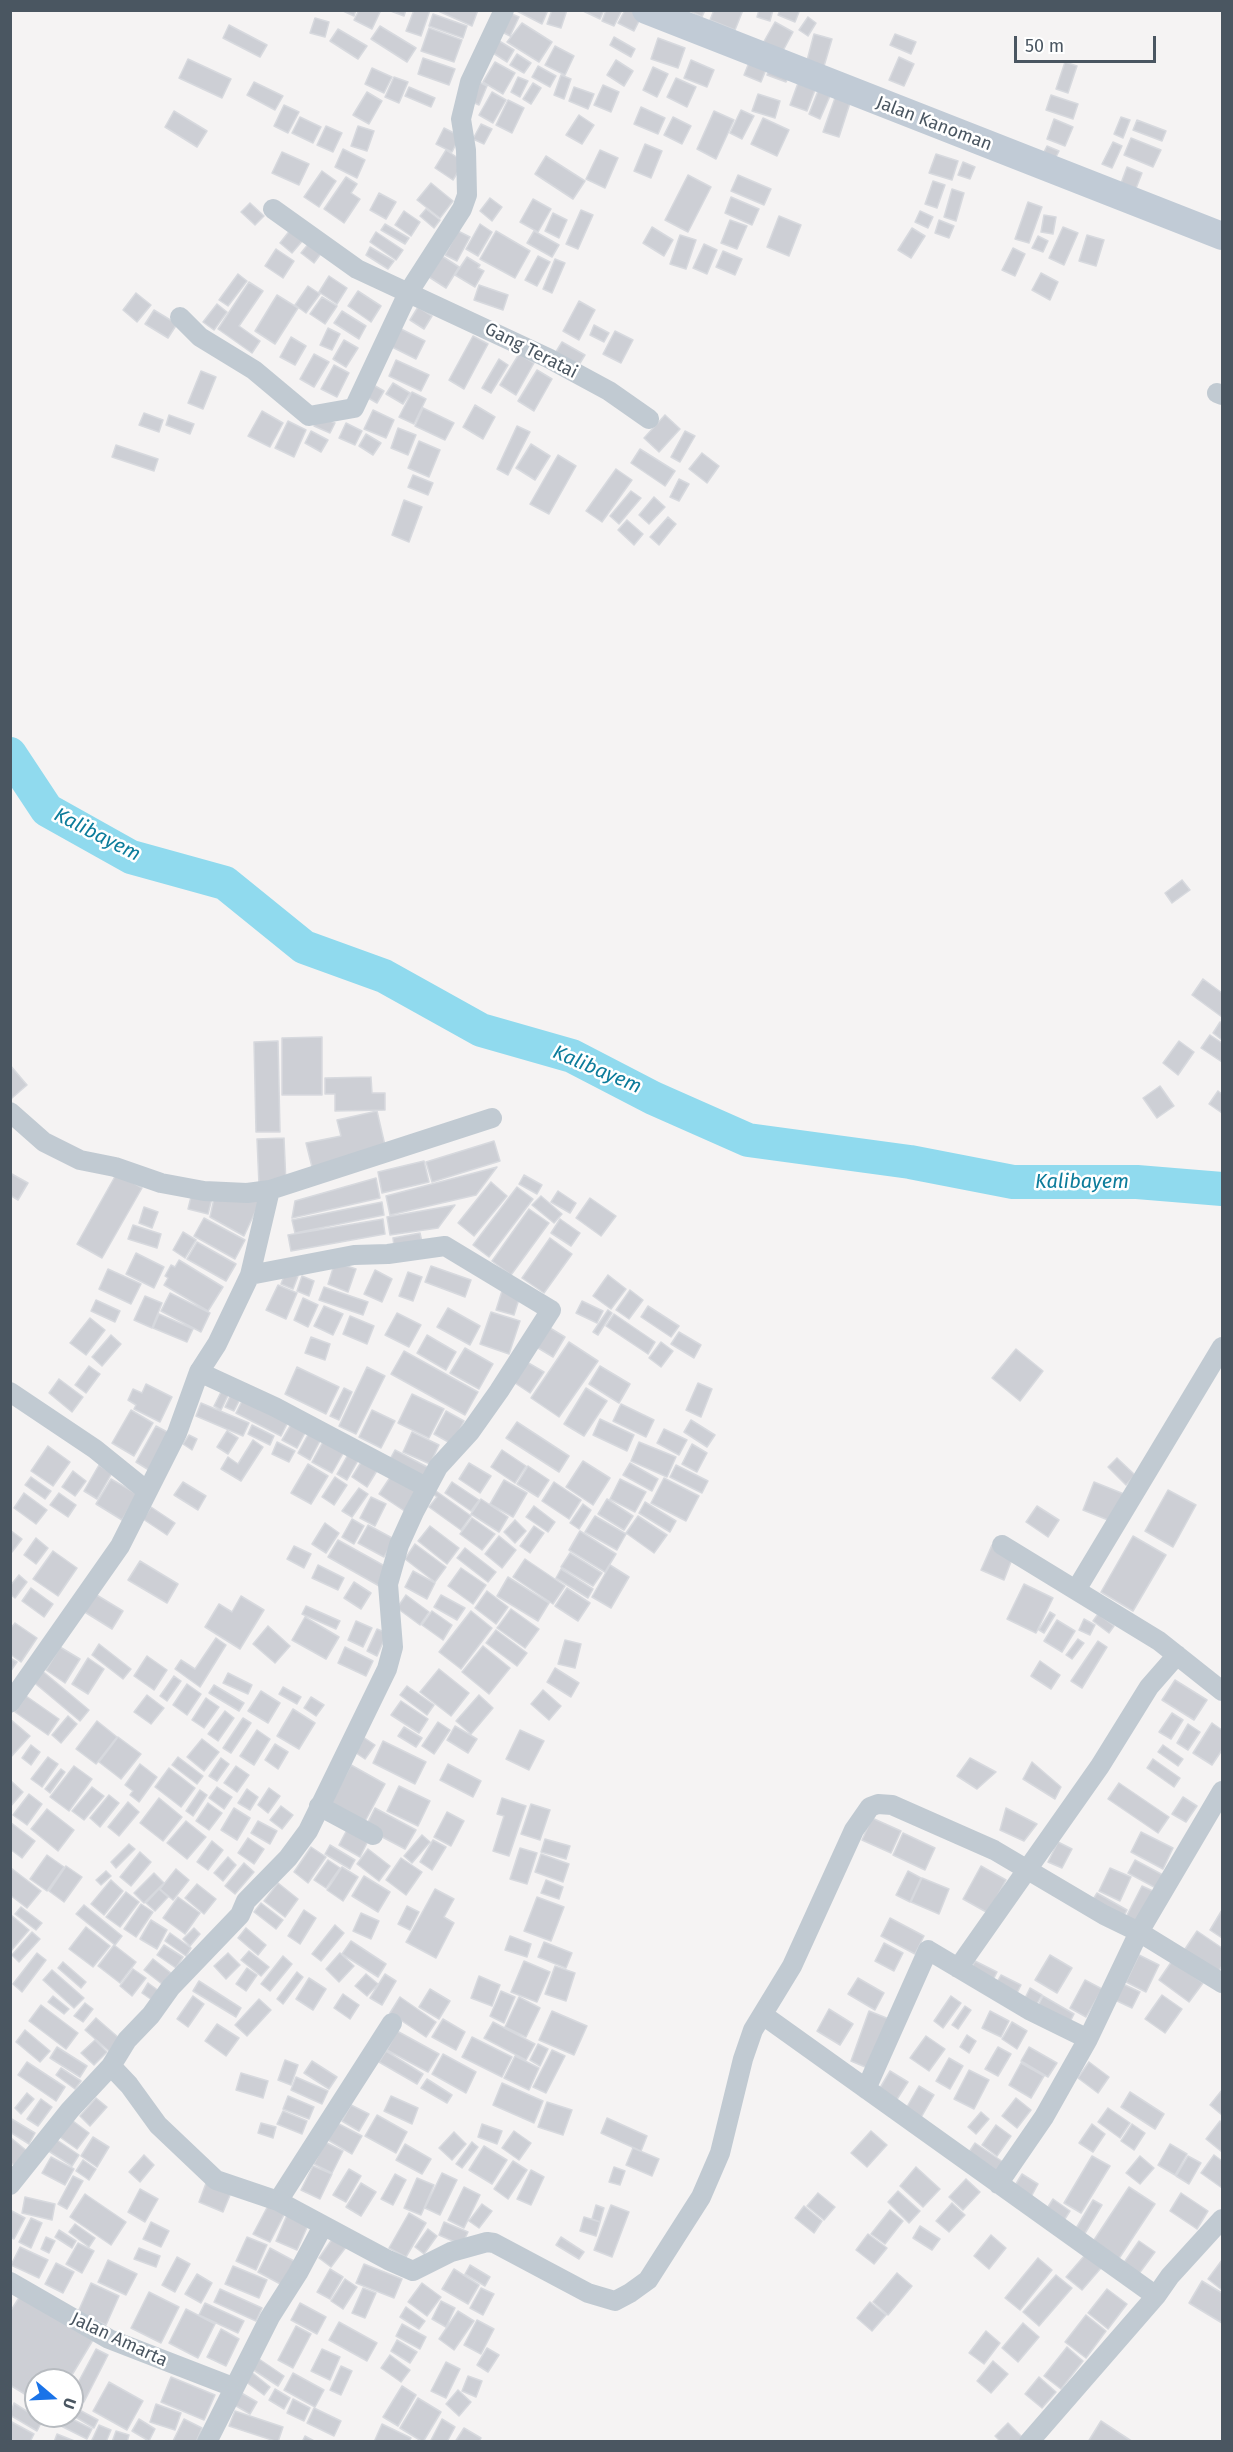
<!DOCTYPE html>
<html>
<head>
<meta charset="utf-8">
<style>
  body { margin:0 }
  #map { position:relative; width:1233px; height:2452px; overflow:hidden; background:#f5f3f3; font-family:"Fira Sans",sans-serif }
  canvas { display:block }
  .frame { position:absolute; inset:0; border:12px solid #4a5661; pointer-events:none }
  .north { position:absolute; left:24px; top:2368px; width:60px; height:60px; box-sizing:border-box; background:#fff; border:2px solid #b7bbc0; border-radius:50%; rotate:109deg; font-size:16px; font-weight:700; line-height:24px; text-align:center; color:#4a5661 }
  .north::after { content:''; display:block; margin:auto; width:21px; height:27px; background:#1a73e8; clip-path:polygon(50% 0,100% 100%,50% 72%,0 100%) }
  .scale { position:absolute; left:1014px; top:36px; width:142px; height:27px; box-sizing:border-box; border:3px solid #4a5661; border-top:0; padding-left:8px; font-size:18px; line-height:21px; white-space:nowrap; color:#4a5661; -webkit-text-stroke:4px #fff; paint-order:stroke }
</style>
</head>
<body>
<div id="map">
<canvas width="1233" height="2452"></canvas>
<div class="frame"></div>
<div class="north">U</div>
<div class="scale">50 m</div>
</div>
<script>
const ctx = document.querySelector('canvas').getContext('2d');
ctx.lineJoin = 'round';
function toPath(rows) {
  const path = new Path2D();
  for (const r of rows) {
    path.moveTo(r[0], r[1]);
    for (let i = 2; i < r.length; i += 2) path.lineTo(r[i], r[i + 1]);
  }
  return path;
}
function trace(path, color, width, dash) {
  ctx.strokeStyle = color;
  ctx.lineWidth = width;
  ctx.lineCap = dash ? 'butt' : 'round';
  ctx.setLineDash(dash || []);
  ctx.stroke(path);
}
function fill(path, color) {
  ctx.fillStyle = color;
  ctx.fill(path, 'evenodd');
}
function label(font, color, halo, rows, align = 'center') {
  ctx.font = font + ' "Fira Sans",sans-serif';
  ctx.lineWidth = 5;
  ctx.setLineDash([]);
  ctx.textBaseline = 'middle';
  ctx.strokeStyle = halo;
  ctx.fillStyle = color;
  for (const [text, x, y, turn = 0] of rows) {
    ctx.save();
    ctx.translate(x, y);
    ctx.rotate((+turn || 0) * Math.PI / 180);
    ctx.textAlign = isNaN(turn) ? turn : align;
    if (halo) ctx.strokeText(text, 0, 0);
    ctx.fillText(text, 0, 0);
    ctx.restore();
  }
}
trace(toPath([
  [10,754,47,810,131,857,225,883,304,947,384,976,481,1030,572,1056,653,1098,748,1140,910,1162,1013,1182,1137,1182,1222,1189]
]), '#90daee', 34);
const building = toPath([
  [341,10,356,10,354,16,341,10],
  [359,10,381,10,372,29,354,20,359,10],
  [388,10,406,10,404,16,388,10],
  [414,10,430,10,421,36,406,31,414,10],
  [436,10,478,10,472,26,436,10],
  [515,10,548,10,542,24,515,10],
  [552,10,567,10,561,28,547,24,552,10],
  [581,10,604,10,600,19,581,10],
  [606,10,622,10,614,26,602,21,606,10],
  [625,10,644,11,634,31,618,23,625,10],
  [688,10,705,10,702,17,688,10],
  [714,10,743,10,735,30,710,20,714,10],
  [759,10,773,10,770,21,757,17,759,10],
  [780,10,796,10,799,12,795,22,778,15,780,10],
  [507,12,519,17,510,36,498,30,507,12],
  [433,14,467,26,463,38,429,26,433,14],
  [808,17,816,23,808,36,799,30,808,17],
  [315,18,329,22,325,37,310,33,315,18],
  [775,22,793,32,777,62,758,52,775,22],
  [522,23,552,42,539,62,507,42,522,23],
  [229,25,267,45,260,57,223,38,229,25],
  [380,26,416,48,407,62,371,39,380,26],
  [429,28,462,40,454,62,421,51,429,28],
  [338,29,367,46,358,59,330,41,338,29],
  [814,34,832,39,822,73,805,68,814,34],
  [895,34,916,42,911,54,890,45,895,34],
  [614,37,635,49,631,57,610,45,614,37],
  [658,38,685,48,678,68,651,59,658,38],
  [496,39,514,50,507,62,490,51,496,39],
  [555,46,574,56,565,75,545,65,555,46],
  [517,54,531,63,524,73,510,65,517,54],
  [899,57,914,64,904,86,889,80,899,57],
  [423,58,455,69,449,85,418,74,423,58],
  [188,59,231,79,222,98,179,78,188,59],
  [616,60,633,71,624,86,607,75,616,60],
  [691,60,714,70,707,87,684,78,691,60],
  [750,60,767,67,761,82,744,75,750,60],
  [495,62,515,73,503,94,483,82,495,62],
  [1065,62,1077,66,1068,93,1056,89,1065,62],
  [771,64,791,71,786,82,767,75,771,64],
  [538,66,556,76,550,87,532,77,538,66],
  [653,67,668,74,657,97,643,90,653,67],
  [372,68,392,77,384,93,365,84,372,68],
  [561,75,571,79,564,99,554,95,561,75],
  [394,77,408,82,399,103,385,97,394,77],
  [518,77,528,81,520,97,511,92,518,77],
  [676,78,696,87,687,107,667,97,676,78],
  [477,81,487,86,479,105,468,100,477,81],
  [254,82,283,96,275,110,247,95,254,82],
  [533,83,541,88,531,104,523,99,533,83],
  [798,83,815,90,807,111,790,105,798,83],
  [603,85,619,92,611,112,594,105,603,85],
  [409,87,435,98,431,107,405,96,409,87],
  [574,87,594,94,588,109,569,101,574,87],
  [818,91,830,96,820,119,809,114,818,91],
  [367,92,382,101,369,124,353,115,367,92],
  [492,92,506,100,493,123,479,115,492,92],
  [758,94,780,101,775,118,752,111,758,94],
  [836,95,851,100,839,137,823,132,836,95],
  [1051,95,1078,104,1073,119,1046,110,1051,95],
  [508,100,524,108,512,133,496,125,508,100],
  [284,105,299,112,288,133,274,126,284,105],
  [641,107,665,118,658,134,634,124,641,107],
  [741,110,754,116,742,139,730,133,741,110],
  [174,111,207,131,197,147,165,127,174,111],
  [714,111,734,120,716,159,697,149,714,111],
  [579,115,594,125,582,144,566,135,579,115],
  [300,117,321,127,313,143,292,133,300,117],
  [673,117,691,126,682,144,664,135,673,117],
  [1121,117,1130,120,1123,138,1114,134,1121,117],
  [763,118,789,130,777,156,751,144,763,118],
  [1054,119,1073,127,1065,146,1047,139,1054,119],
  [1137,120,1166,131,1162,141,1133,130,1137,120],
  [481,124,492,129,484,144,473,139,481,124],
  [326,126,342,133,333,152,317,145,326,126],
  [358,126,374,131,367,151,351,146,358,126],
  [444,128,460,136,452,152,436,144,444,128],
  [1131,138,1161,150,1153,167,1124,155,1131,138],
  [1113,142,1122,146,1112,168,1102,164,1113,142],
  [645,144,662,151,651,178,634,171,645,144],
  [1047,146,1059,151,1052,165,1040,160,1047,146],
  [343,149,365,160,357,178,335,167,343,149],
  [446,150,464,162,453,180,435,168,446,150],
  [600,150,618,158,605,188,586,179,600,150],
  [282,152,309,164,299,185,272,173,282,152],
  [936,154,958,161,952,180,929,173,936,154],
  [546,156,585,181,573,199,535,174,546,156],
  [963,162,975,167,970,179,958,175,963,162],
  [1127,167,1142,173,1135,191,1120,186,1127,167],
  [322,171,336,181,319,207,304,197,322,171],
  [688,175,711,187,688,232,665,220,688,175],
  [738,175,771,189,764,205,731,191,738,175],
  [346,177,357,184,351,193,360,199,344,223,324,209,346,177],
  [933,181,945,185,937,208,925,204,933,181],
  [431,183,453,201,440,218,417,200,431,183],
  [952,189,964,193,956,221,944,217,952,189],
  [379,193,396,202,386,219,370,210,379,193],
  [731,197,759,209,752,225,725,213,731,197],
  [490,198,502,207,492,221,480,211,490,198],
  [533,199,551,209,538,232,520,222,533,199],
  [1028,202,1042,207,1029,243,1015,239,1028,202],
  [250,203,264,216,255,225,241,212,250,203],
  [426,209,440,220,434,228,420,216,426,209],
  [581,210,593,215,578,249,566,244,581,210],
  [404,211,420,222,411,236,395,225,404,211],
  [920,211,933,217,928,228,915,222,920,211],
  [553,213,567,220,559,238,545,231,553,213],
  [1044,215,1056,217,1053,234,1041,232,1044,215],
  [779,216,801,225,789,256,767,247,779,216],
  [730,220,747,226,737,249,721,243,730,220],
  [939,220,954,226,949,238,935,233,939,220],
  [385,224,409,238,405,244,381,230,385,224],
  [480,224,492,232,478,256,466,249,480,224],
  [652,227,673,240,664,256,643,243,652,227],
  [1063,227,1078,233,1064,265,1049,258,1063,227],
  [912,228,925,236,911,258,898,250,912,228],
  [291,229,304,239,292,253,280,243,291,229],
  [458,231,470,237,457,261,445,255,458,231],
  [496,231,530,251,515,278,480,259,496,231],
  [534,231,559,245,552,257,527,243,534,231],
  [376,232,403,250,396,260,370,242,376,232],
  [680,235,696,240,686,269,670,264,680,235],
  [1087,235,1104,240,1096,266,1079,261,1087,235],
  [1038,236,1048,241,1043,252,1032,248,1038,236],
  [313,238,325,248,314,263,301,253,313,238],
  [704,244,717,250,707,274,693,268,704,244],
  [370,247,394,261,388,269,366,255,370,247],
  [1013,248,1025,254,1015,276,1002,270,1013,248],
  [276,249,294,261,283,278,265,266,276,249],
  [723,251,742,259,735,275,716,267,723,251],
  [442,256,459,267,446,288,429,277,442,256],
  [538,256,550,262,537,286,525,280,538,256],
  [467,257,480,265,478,268,484,271,475,287,455,275,467,257],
  [555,259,565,263,552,293,543,289,555,259],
  [1041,273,1058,282,1050,300,1032,290,1041,273],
  [238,274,247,281,228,306,219,300,238,274],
  [329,276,347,288,337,304,319,292,329,276],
  [249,282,263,291,239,326,260,341,252,353,218,329,249,282],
  [479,285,508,295,503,310,474,300,479,285],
  [308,286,320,294,306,313,295,305,308,286],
  [358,291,381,306,371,322,348,306,358,291],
  [136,293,151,305,137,322,123,310,136,293],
  [277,295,298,308,275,344,255,331,277,295],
  [322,297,337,306,325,324,310,314,322,297],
  [579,301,595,310,579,340,563,331,579,301],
  [217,304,227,312,214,330,203,322,217,304],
  [418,307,432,316,424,329,410,320,418,307],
  [154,310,177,324,168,338,145,324,154,310],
  [342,311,366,326,359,339,334,323,342,311],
  [594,325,609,333,604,342,590,335,594,325],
  [395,326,425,341,416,359,386,344,395,326],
  [328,328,340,334,332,350,320,345,328,328],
  [615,331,633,340,621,363,603,354,615,331],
  [473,336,488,344,464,389,449,380,473,336],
  [291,337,306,346,295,365,280,357,291,337],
  [344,340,358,348,346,367,333,359,344,340],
  [562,342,585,355,577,368,554,355,562,342],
  [314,354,329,362,314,387,300,379,314,354],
  [519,354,534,363,516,395,500,385,519,354],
  [499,359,508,365,491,393,482,388,499,359],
  [396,360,429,375,421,391,389,376,396,360],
  [334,365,349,373,337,397,321,389,334,365],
  [537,370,552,379,534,411,518,401,537,370],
  [201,371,216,377,203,409,188,403,201,371],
  [370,383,384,391,377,403,363,395,370,383],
  [393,383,410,393,403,404,386,394,393,383],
  [412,392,426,399,414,424,399,417,412,392],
  [475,405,495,417,483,439,463,427,475,405],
  [423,408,454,423,445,440,415,426,423,408],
  [373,410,394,420,386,438,364,429,373,410],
  [262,411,283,423,270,447,248,436,262,411],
  [144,413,163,420,159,432,139,425,144,413],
  [169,415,194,424,190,434,166,425,169,415],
  [665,415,680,429,659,452,644,438,665,415],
  [319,416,335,423,330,433,314,426,319,416],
  [288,421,306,430,294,457,275,448,288,421],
  [346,423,362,431,355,445,339,438,346,423],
  [517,426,530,432,508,475,497,469,517,426],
  [398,428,416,435,408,455,391,448,398,428],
  [311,431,328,440,321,452,305,443,311,431],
  [685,431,695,436,680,462,671,457,685,431],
  [366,434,381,443,373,455,359,446,366,434],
  [419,441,440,450,429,477,408,468,419,441],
  [531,444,550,456,535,480,516,468,531,444],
  [116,445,158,459,154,471,112,457,116,445],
  [640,449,675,471,665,486,631,463,640,449],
  [702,453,719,466,707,483,689,469,702,453],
  [558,455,576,466,549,514,530,504,558,455],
  [616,469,632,480,602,522,586,511,616,469],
  [413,475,433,483,428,495,408,487,413,475],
  [679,479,689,484,679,501,670,497,679,479],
  [631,491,641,498,619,524,610,516,631,491],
  [654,497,665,507,649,524,639,515,654,497],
  [404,500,422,507,409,542,392,535,404,500],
  [668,517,676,524,659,545,650,537,668,517],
  [627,520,643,534,634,545,618,530,627,520],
  [1182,880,1190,890,1172,903,1165,893,1182,880],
  [1203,979,1222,993,1222,1017,1192,995,1203,979],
  [1220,1022,1222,1023,1222,1040,1213,1033,1220,1022],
  [1210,1035,1222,1043,1222,1062,1201,1048,1210,1035],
  [322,1037,322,1095,282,1095,282,1038,322,1037],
  [278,1041,280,1132,256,1132,254,1042,278,1041],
  [1179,1041,1194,1052,1178,1075,1163,1063,1179,1041],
  [10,1065,27,1085,12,1098,10,1097,10,1065],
  [371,1077,372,1093,385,1093,385,1110,335,1111,335,1094,325,1094,325,1078,371,1077],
  [1160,1086,1174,1106,1157,1118,1143,1098,1160,1086],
  [1218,1091,1222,1094,1222,1113,1209,1104,1218,1091],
  [377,1111,387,1154,313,1171,306,1143,341,1136,337,1120,377,1111],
  [284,1138,286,1184,259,1185,257,1139,284,1138],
  [494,1141,500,1161,432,1182,426,1162,494,1141],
  [424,1161,429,1182,382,1193,378,1172,424,1161],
  [497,1167,476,1195,390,1215,386,1196,497,1167],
  [10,1173,28,1183,18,1200,10,1195,10,1173],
  [117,1173,142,1188,102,1258,77,1244,117,1173],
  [524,1175,542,1185,537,1194,519,1184,524,1175],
  [376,1178,380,1198,292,1218,295,1201,376,1178],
  [491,1182,507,1196,474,1236,458,1223,491,1182],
  [517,1187,533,1199,489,1257,473,1245,517,1187],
  [558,1191,576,1203,570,1213,551,1202,558,1191],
  [192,1193,212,1198,208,1214,188,1209,192,1193],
  [215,1194,262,1197,244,1236,210,1217,215,1194],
  [541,1196,562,1214,554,1223,532,1205,541,1196],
  [590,1198,616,1216,601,1236,576,1218,590,1198],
  [382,1202,384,1215,295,1233,292,1220,382,1202],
  [455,1205,438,1228,390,1235,387,1217,455,1205],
  [144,1207,158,1212,152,1228,139,1223,144,1207],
  [529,1209,549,1223,511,1275,492,1261,529,1209],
  [204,1218,245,1240,235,1259,194,1236,204,1218],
  [383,1219,385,1234,291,1251,288,1235,383,1219],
  [560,1219,580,1233,571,1246,551,1233,560,1219],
  [133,1225,161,1234,157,1248,128,1239,133,1225],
  [183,1232,196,1240,185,1258,173,1250,183,1232],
  [420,1233,422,1242,394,1247,393,1238,420,1233],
  [550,1238,572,1254,544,1293,522,1278,550,1238],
  [197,1242,236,1264,226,1281,187,1259,197,1242],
  [136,1253,164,1267,154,1288,126,1274,136,1253],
  [179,1260,223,1287,208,1311,164,1285,168,1278,165,1276,171,1265,175,1267,179,1260],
  [335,1262,356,1269,348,1292,328,1284,335,1262],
  [431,1266,471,1280,465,1297,425,1282,431,1266],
  [108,1269,141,1284,131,1304,99,1289,108,1269],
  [375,1270,392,1279,382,1302,364,1294,375,1270],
  [286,1271,298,1276,293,1289,281,1284,286,1271],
  [408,1272,422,1277,413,1301,399,1296,408,1272],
  [608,1275,626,1289,611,1309,593,1296,608,1275],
  [302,1276,314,1281,309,1296,297,1291,302,1276],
  [278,1285,297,1293,286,1319,266,1310,278,1285],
  [324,1287,368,1302,363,1315,319,1300,324,1287],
  [630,1290,643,1300,629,1319,616,1310,630,1290],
  [502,1291,520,1296,514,1315,496,1310,502,1291],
  [170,1293,210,1313,201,1332,161,1311,170,1293],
  [145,1296,162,1303,152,1328,134,1320,145,1296],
  [303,1298,318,1305,308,1327,294,1320,303,1298],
  [96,1300,120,1311,115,1322,91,1311,96,1300],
  [582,1301,603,1311,597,1323,576,1313,582,1301],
  [324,1306,343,1314,333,1335,314,1326,324,1306],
  [648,1306,679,1326,671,1337,641,1317,648,1306],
  [448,1308,480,1326,470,1345,437,1327,448,1308],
  [608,1310,612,1313,598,1335,593,1332,608,1310],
  [491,1312,520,1321,509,1354,480,1344,491,1312],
  [397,1313,421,1325,409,1347,385,1335,397,1313],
  [159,1314,193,1329,187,1342,153,1328,159,1314],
  [614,1314,655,1342,648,1354,606,1326,614,1314],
  [350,1316,374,1326,367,1344,343,1334,350,1316],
  [90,1318,105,1330,86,1355,70,1343,90,1318],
  [545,1325,565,1337,553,1357,533,1345,545,1325],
  [679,1332,701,1345,694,1358,671,1344,679,1332],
  [111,1335,121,1344,102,1366,92,1357,111,1335],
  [427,1335,456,1352,446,1370,417,1353,427,1335],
  [311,1337,330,1344,325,1360,305,1353,311,1337],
  [569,1342,598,1361,559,1417,531,1398,569,1342],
  [661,1342,673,1351,661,1367,649,1358,661,1342],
  [465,1348,493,1364,479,1389,450,1373,465,1348],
  [1016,1349,1043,1371,1020,1401,992,1378,1016,1349],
  [404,1351,478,1392,465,1415,391,1374,404,1351],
  [525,1361,544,1372,530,1393,512,1381,525,1361],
  [89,1366,100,1374,86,1393,75,1385,89,1366],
  [600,1366,630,1384,619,1403,589,1384,600,1366],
  [297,1367,339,1387,326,1414,285,1394,297,1367],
  [367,1367,385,1376,356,1434,339,1426,367,1367],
  [59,1379,83,1397,72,1412,49,1393,59,1379],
  [698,1383,712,1389,701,1417,686,1410,698,1383],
  [146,1384,172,1397,160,1422,134,1409,136,1405,128,1400,133,1389,142,1393,146,1384],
  [224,1386,231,1389,221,1410,214,1406,224,1386],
  [344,1388,352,1392,339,1420,330,1416,344,1388],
  [586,1388,607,1401,584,1436,564,1424,586,1388],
  [233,1390,242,1395,234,1411,225,1407,233,1390],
  [412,1394,444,1409,429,1438,398,1423,412,1394],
  [244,1397,289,1420,281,1436,236,1413,244,1397],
  [201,1403,249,1423,243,1436,196,1416,201,1403],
  [621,1404,654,1420,646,1437,613,1421,621,1404],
  [131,1410,153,1423,134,1456,112,1443,131,1410],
  [372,1410,395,1421,381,1448,359,1437,372,1410],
  [446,1411,464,1421,452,1444,434,1434,446,1411],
  [600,1419,634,1435,627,1451,593,1435,600,1419],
  [691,1420,715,1435,707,1447,684,1432,691,1420],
  [293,1421,307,1429,297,1448,282,1440,293,1421],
  [517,1422,569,1456,559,1472,506,1438,517,1422],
  [252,1425,274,1436,270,1445,248,1434,252,1425],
  [156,1426,173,1435,152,1472,136,1462,156,1426],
  [664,1429,687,1440,679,1455,657,1443,664,1429],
  [227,1431,238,1438,228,1454,217,1447,227,1431],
  [310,1431,322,1437,310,1460,298,1453,310,1431],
  [412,1432,439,1445,430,1464,403,1452,412,1432],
  [189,1435,197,1439,192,1450,183,1444,189,1435],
  [325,1438,345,1450,332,1473,312,1462,325,1438],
  [253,1440,263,1447,241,1481,221,1469,228,1457,238,1464,253,1440],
  [277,1442,295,1451,289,1462,272,1454,277,1442],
  [639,1442,676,1457,667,1477,631,1461,639,1442],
  [692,1444,707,1453,697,1472,682,1464,692,1444],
  [48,1446,70,1462,53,1486,31,1471,48,1446],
  [395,1450,431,1469,425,1480,389,1461,395,1450],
  [502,1450,526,1466,515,1483,491,1467,502,1450],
  [350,1451,360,1457,347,1480,337,1474,350,1451],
  [1117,1458,1135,1475,1126,1485,1108,1467,1117,1458],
  [363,1459,378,1469,367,1487,352,1477,363,1459],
  [583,1461,610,1478,593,1505,566,1487,583,1461],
  [469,1463,491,1476,480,1493,459,1479,469,1463],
  [630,1463,658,1479,652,1491,623,1475,630,1463],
  [308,1464,328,1476,311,1504,291,1493,308,1464],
  [99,1465,112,1473,97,1499,84,1491,99,1465],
  [676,1465,708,1481,702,1493,670,1477,676,1465],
  [528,1466,549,1480,538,1497,517,1484,528,1466],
  [73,1471,86,1481,75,1496,62,1487,73,1471],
  [393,1473,420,1490,406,1512,379,1494,393,1473],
  [31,1477,51,1491,45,1499,25,1485,31,1477],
  [335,1477,347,1485,334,1505,322,1497,335,1477],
  [664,1478,699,1496,686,1521,651,1503,664,1478],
  [111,1479,137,1494,122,1520,96,1504,111,1479],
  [620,1479,646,1492,635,1512,610,1499,620,1479],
  [504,1480,527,1493,513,1517,490,1504,504,1480],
  [183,1482,206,1496,198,1510,174,1495,183,1482],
  [452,1482,479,1500,471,1511,445,1493,452,1482],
  [554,1482,581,1500,569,1519,542,1501,554,1482],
  [1094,1482,1124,1494,1113,1522,1083,1510,1094,1482],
  [359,1488,368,1494,352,1517,342,1511,359,1488],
  [1168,1490,1196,1505,1173,1547,1145,1531,1168,1490],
  [436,1491,471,1516,461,1530,429,1507,437,1497,433,1494,436,1491],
  [24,1493,47,1510,36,1524,14,1508,24,1493],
  [59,1493,76,1505,68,1517,50,1505,59,1493],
  [371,1497,386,1504,375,1526,360,1518,371,1497],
  [481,1499,508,1517,499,1532,471,1514,481,1499],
  [607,1499,633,1516,624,1530,598,1514,607,1499],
  [645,1502,676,1521,670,1532,639,1513,645,1502],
  [583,1504,591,1510,579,1529,570,1523,583,1504],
  [534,1506,555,1522,548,1532,526,1517,534,1506],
  [1037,1506,1059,1520,1048,1537,1026,1522,1037,1506],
  [151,1507,175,1523,167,1535,143,1519,151,1507],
  [595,1516,626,1534,617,1550,585,1532,595,1516],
  [638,1516,667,1535,654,1553,626,1533,638,1516],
  [472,1518,495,1534,482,1550,460,1534,472,1518],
  [352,1519,364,1526,354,1544,342,1537,352,1519],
  [515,1520,526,1531,515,1543,504,1532,515,1520],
  [325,1523,339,1533,326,1553,312,1544,325,1523],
  [368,1525,394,1539,384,1557,358,1543,368,1525],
  [430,1526,459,1548,447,1564,418,1541,430,1526],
  [534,1526,544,1533,530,1553,520,1546,534,1526],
  [10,1530,22,1539,12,1552,10,1550,10,1530],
  [580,1531,616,1554,605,1572,569,1550,580,1531],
  [499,1536,516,1550,502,1568,485,1554,499,1536],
  [1133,1536,1166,1555,1133,1611,1101,1592,1133,1536],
  [36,1538,48,1548,36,1564,24,1555,36,1538],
  [338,1540,390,1569,381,1587,328,1557,338,1540],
  [415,1544,446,1567,435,1582,405,1559,415,1544],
  [992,1545,1014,1554,1004,1580,981,1570,992,1545],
  [294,1546,311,1554,304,1568,287,1559,294,1546],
  [465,1548,496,1572,488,1582,457,1558,465,1548],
  [53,1551,77,1568,58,1596,33,1579,53,1551],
  [570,1553,602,1573,593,1586,561,1567,570,1553],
  [525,1559,565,1586,553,1604,513,1577,525,1559],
  [140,1561,178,1584,167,1603,128,1580,140,1561],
  [318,1565,344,1578,338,1590,312,1578,318,1565],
  [610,1565,629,1577,611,1608,592,1597,610,1565],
  [461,1568,486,1585,473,1604,448,1586,461,1568],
  [561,1569,593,1589,588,1598,556,1578,561,1569],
  [413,1571,435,1583,427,1599,405,1587,413,1571],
  [19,1575,27,1582,15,1598,10,1594,10,1586,19,1575],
  [508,1577,549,1603,538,1621,497,1596,508,1577],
  [354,1582,371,1593,361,1609,344,1598,354,1582],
  [1024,1584,1053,1598,1036,1633,1007,1619,1024,1584],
  [31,1588,53,1604,44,1617,22,1601,31,1588],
  [567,1588,590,1603,578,1621,555,1606,567,1588],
  [487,1591,508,1607,496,1624,475,1608,487,1591],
  [95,1594,123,1611,112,1629,83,1611,95,1594],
  [406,1595,429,1612,420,1625,397,1608,406,1595],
  [441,1595,465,1608,457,1620,434,1607,441,1595],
  [241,1596,264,1610,240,1649,205,1627,219,1604,232,1612,241,1596],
  [306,1606,340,1621,336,1629,302,1614,306,1606],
  [511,1609,539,1629,525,1648,497,1628,511,1609],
  [432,1611,452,1625,443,1640,422,1625,432,1611],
  [471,1611,492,1628,461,1669,439,1652,471,1611],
  [1050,1612,1055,1615,1044,1633,1039,1630,1050,1612],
  [1098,1614,1114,1626,1109,1633,1093,1621,1098,1614],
  [305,1617,339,1637,326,1659,292,1640,305,1617],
  [1084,1619,1095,1625,1090,1635,1079,1630,1084,1619],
  [1057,1620,1075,1631,1062,1652,1044,1641,1057,1620],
  [356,1621,372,1628,363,1647,348,1640,356,1621],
  [15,1623,37,1638,21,1662,10,1654,10,1629,15,1623],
  [268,1626,290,1646,275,1663,253,1644,268,1626],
  [377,1629,387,1633,377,1656,367,1651,377,1629],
  [496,1630,527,1653,517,1666,486,1643,496,1630],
  [216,1638,226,1645,200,1687,175,1669,181,1660,195,1669,216,1638],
  [1078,1639,1084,1643,1072,1659,1066,1655,1078,1639],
  [565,1640,581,1644,575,1668,558,1664,565,1640],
  [1098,1641,1107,1647,1082,1688,1071,1681,1098,1641],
  [99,1644,131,1669,123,1679,92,1655,99,1644],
  [483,1646,510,1668,489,1694,462,1672,483,1646],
  [60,1647,80,1659,65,1683,46,1670,60,1647],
  [345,1647,373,1661,366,1676,338,1663,345,1647],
  [147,1656,167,1670,154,1690,134,1676,147,1656],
  [10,1658,17,1662,10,1672,10,1658],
  [88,1658,104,1669,88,1694,72,1684,88,1658],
  [1040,1661,1060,1675,1051,1689,1031,1676,1040,1661],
  [555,1668,579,1683,571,1697,547,1682,555,1668],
  [40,1669,89,1710,80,1721,31,1680,40,1669],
  [439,1669,469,1693,451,1716,420,1692,439,1669],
  [228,1673,252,1685,248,1694,223,1683,228,1673],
  [174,1676,181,1681,167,1701,160,1696,174,1676],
  [1175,1680,1207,1700,1194,1720,1162,1700,1175,1680],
  [187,1684,201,1694,187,1715,173,1705,187,1684],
  [214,1685,244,1703,239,1711,209,1693,214,1685],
  [407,1686,434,1705,427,1715,400,1695,407,1686],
  [283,1687,301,1697,297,1704,279,1694,283,1687],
  [543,1690,561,1706,549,1720,531,1704,543,1690],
  [261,1691,280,1703,268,1723,248,1711,261,1691],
  [147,1695,164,1708,151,1724,134,1712,147,1695],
  [479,1695,493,1708,471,1734,456,1721,479,1695],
  [26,1696,59,1719,48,1735,15,1712,26,1696],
  [311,1697,324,1705,316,1716,304,1708,311,1697],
  [206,1698,219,1707,204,1728,192,1720,206,1698],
  [401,1701,428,1719,419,1733,391,1715,401,1701],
  [293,1709,315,1723,299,1749,277,1736,293,1709],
  [225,1711,234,1718,218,1741,208,1734,225,1711],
  [1172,1713,1183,1720,1171,1739,1159,1732,1172,1713],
  [68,1716,77,1724,61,1743,52,1735,68,1716],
  [243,1718,251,1723,231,1753,223,1748,243,1718],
  [10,1719,30,1736,10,1758,10,1719],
  [97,1721,117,1737,96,1764,76,1749,97,1721],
  [438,1722,450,1730,434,1754,422,1746,438,1722],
  [1212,1723,1222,1730,1222,1750,1212,1765,1193,1753,1212,1723],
  [1188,1724,1200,1732,1188,1750,1177,1743,1188,1724],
  [455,1726,477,1739,468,1753,447,1740,455,1726],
  [404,1727,422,1738,416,1747,398,1736,404,1727],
  [257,1730,270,1739,254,1765,240,1756,257,1730],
  [520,1730,544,1741,529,1770,506,1759,520,1730],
  [118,1737,141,1754,121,1779,99,1762,118,1737],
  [363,1737,375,1745,365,1759,353,1751,363,1737],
  [202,1739,219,1752,204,1771,187,1757,202,1739],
  [383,1741,426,1762,415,1784,373,1763,383,1741],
  [275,1744,288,1752,278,1769,265,1760,275,1744],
  [31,1745,40,1752,31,1765,22,1758,31,1745],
  [1163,1745,1183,1759,1178,1766,1158,1752,1163,1745],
  [48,1757,58,1764,42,1787,31,1779,48,1757],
  [178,1757,203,1776,197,1784,172,1765,178,1757],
  [221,1758,229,1764,217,1781,209,1776,221,1758],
  [970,1758,996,1772,977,1789,957,1776,970,1758],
  [1153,1759,1180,1778,1174,1787,1147,1768,1153,1759],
  [1032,1762,1061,1787,1055,1799,1023,1779,1032,1762],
  [140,1764,157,1777,139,1802,130,1795,133,1791,125,1785,140,1764],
  [448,1764,481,1781,473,1797,440,1780,448,1764],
  [351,1765,385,1784,362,1827,328,1809,351,1765],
  [74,1766,92,1779,69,1811,50,1797,74,1766],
  [236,1766,249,1775,237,1792,224,1783,236,1766],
  [169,1768,195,1788,181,1807,155,1787,169,1768],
  [61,1769,65,1772,50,1793,45,1789,61,1769],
  [10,1780,23,1792,10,1807,10,1780],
  [1119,1783,1169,1817,1158,1833,1108,1799,1119,1783],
  [399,1786,430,1801,418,1826,387,1811,399,1786],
  [92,1787,104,1796,84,1820,72,1811,92,1787],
  [217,1787,232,1797,224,1809,209,1798,217,1787],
  [269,1788,280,1796,268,1813,258,1805,269,1788],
  [247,1789,258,1797,250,1810,238,1803,247,1789],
  [200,1790,207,1795,193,1816,186,1811,200,1790],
  [29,1794,42,1804,27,1825,13,1815,29,1794],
  [109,1795,119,1803,100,1827,90,1818,109,1795],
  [1183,1797,1197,1806,1186,1822,1172,1814,1183,1797],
  [159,1798,182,1817,163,1841,140,1823,159,1798],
  [502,1798,526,1806,509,1856,493,1851,504,1816,497,1814,502,1798],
  [128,1802,139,1812,119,1836,108,1827,128,1802],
  [208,1803,222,1813,209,1830,196,1821,208,1803],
  [531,1804,550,1810,540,1840,521,1834,531,1804],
  [281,1806,293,1815,282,1829,270,1820,281,1806],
  [234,1808,250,1818,237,1840,221,1830,234,1808],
  [375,1808,416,1830,405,1849,365,1828,375,1808],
  [1006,1808,1037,1824,1024,1841,1000,1830,1006,1808],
  [47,1809,74,1830,58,1851,31,1829,47,1809],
  [447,1812,464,1821,451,1846,434,1837,447,1812],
  [872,1818,901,1831,891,1853,862,1840,872,1818],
  [186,1821,206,1837,187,1859,167,1843,186,1821],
  [258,1821,277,1831,270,1844,251,1833,258,1821],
  [10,1822,35,1841,22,1858,10,1849,10,1822],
  [350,1824,371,1835,360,1857,339,1845,350,1824],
  [1141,1832,1173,1848,1163,1869,1131,1852,1141,1832],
  [903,1833,935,1848,925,1870,893,1855,903,1833],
  [422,1835,430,1842,412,1863,404,1856,422,1835],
  [248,1838,264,1849,254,1864,238,1853,248,1838],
  [545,1839,570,1846,566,1859,541,1852,545,1839],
  [433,1840,446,1847,432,1870,420,1862,433,1840],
  [212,1841,223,1850,208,1870,197,1862,212,1841],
  [1058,1842,1072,1849,1062,1868,1048,1862,1058,1842],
  [129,1844,135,1849,116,1868,111,1862,129,1844],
  [330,1845,355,1860,350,1869,325,1854,330,1845],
  [311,1847,326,1857,308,1883,294,1872,311,1847],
  [520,1848,537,1853,527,1884,510,1879,520,1848],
  [368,1849,390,1866,379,1881,357,1864,368,1849],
  [140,1852,151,1862,131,1886,120,1877,140,1852],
  [541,1854,569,1864,563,1882,535,1872,541,1854],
  [47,1855,64,1867,47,1891,30,1879,47,1855],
  [228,1857,236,1865,223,1881,214,1873,228,1857],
  [401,1858,422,1872,406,1895,386,1880,401,1858],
  [328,1860,340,1868,326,1888,314,1880,328,1860],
  [1135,1860,1163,1875,1156,1888,1128,1873,1135,1860],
  [244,1863,254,1872,235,1894,225,1886,244,1863],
  [66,1866,82,1877,64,1902,49,1891,66,1866],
  [981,1866,1006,1880,988,1913,963,1899,981,1866],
  [342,1867,358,1877,343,1901,327,1890,342,1867],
  [11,1868,41,1891,27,1908,10,1895,11,1868],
  [1110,1868,1131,1877,1120,1901,1099,1891,1110,1868],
  [176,1869,189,1880,173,1900,160,1889,176,1869],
  [106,1871,111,1876,101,1885,96,1880,106,1871],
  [908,1871,921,1878,910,1902,896,1895,908,1871],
  [154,1873,164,1883,144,1903,134,1893,154,1873],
  [364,1876,390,1892,378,1912,352,1896,364,1876],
  [922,1878,949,1889,939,1914,911,1902,922,1878],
  [111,1880,123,1891,104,1915,91,1904,111,1880],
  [546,1880,563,1887,559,1899,541,1893,546,1880],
  [278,1883,298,1899,285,1917,264,1901,278,1883],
  [197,1884,216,1899,204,1914,185,1898,197,1884],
  [1142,1886,1155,1892,1138,1928,1124,1921,1142,1886],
  [159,1889,168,1897,155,1911,146,1903,159,1889],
  [435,1889,454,1899,444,1917,454,1923,436,1958,406,1942,435,1889],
  [126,1892,139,1902,120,1927,106,1917,126,1892],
  [1097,1893,1127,1910,1122,1920,1091,1903,1097,1893],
  [178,1897,200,1913,185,1934,163,1918,178,1897],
  [537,1897,564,1907,551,1941,524,1931,537,1897],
  [261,1903,283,1920,276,1929,254,1912,261,1903],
  [141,1904,153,1912,136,1937,124,1929,141,1904],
  [84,1905,122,1936,115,1945,76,1914,84,1905],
  [407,1906,419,1912,410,1930,398,1924,407,1906],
  [21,1907,42,1923,36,1930,15,1914,21,1907],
  [304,1910,316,1918,300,1944,288,1936,304,1910],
  [1222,1910,1222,1938,1210,1930,1222,1910],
  [361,1913,379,1921,371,1939,353,1931,361,1913],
  [11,1915,29,1930,10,1952,10,1916,11,1915],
  [890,1918,924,1936,915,1954,881,1936,890,1918],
  [151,1920,167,1930,157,1949,140,1939,151,1920],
  [335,1925,344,1933,321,1961,312,1954,335,1925],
  [86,1927,110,1946,93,1967,69,1949,86,1927],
  [194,1928,200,1934,190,1946,183,1939,194,1928],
  [246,1928,266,1945,258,1955,238,1938,246,1928],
  [1197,1931,1222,1948,1222,1966,1216,1975,1183,1952,1197,1931],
  [32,1932,40,1939,19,1962,12,1955,32,1932],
  [170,1933,191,1948,186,1956,165,1941,170,1933],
  [510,1936,531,1944,527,1957,505,1950,510,1936],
  [351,1941,386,1964,378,1977,342,1954,351,1941],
  [544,1942,572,1953,566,1968,538,1957,544,1942],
  [884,1943,903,1953,894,1971,875,1961,884,1943],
  [114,1945,136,1962,120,1983,98,1966,114,1945],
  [164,1945,183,1957,176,1968,157,1955,164,1945],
  [249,1951,269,1967,261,1976,241,1960,249,1951],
  [37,1953,46,1960,22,1992,13,1984,37,1953],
  [228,1953,240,1965,226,1979,214,1966,228,1953],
  [340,1953,354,1966,339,1982,326,1969,340,1953],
  [1050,1955,1072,1968,1057,1993,1035,1980,1050,1955],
  [1139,1955,1159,1965,1146,1992,1126,1982,1139,1955],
  [283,1956,292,1964,270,1991,261,1984,283,1956],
  [153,1959,171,1973,162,1984,144,1970,153,1959],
  [524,1961,550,1972,537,2002,511,1992,524,1961],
  [975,1961,997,1972,992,1982,970,1971,975,1961],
  [1172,1961,1203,1983,1189,2002,1159,1980,1172,1961],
  [63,1962,86,1982,81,1988,58,1968,63,1962],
  [555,1966,575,1973,566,2001,545,1994,555,1966],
  [247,1968,257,1975,246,1991,236,1984,247,1968],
  [133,1969,146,1978,132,1996,120,1986,133,1969],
  [52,1970,84,1998,74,2008,43,1980,52,1970],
  [297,1972,303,1977,283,2004,277,1999,297,1972],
  [366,1974,378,1984,367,1996,355,1986,366,1974],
  [385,1974,396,1981,382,2005,370,1998,385,1974],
  [1001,1975,1021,1985,1016,1995,996,1984,1001,1975],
  [479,1976,500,1985,492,2006,471,1998,479,1976],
  [309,1978,326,1989,313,2010,296,1999,309,1978],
  [858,1978,884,1993,875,2010,848,1994,858,1978],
  [1085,1980,1102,1989,1086,2017,1070,2008,1085,1980],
  [199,1981,241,2008,236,2017,193,1991,199,1981],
  [148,1983,159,1991,152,2000,142,1993,148,1983],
  [1121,1983,1140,1992,1132,2008,1113,1999,1121,1983],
  [1030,1988,1042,1995,1034,2009,1023,2002,1030,1988],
  [430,1989,450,2001,439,2019,419,2007,430,1989],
  [501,1991,515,1997,504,2023,490,2016,501,1991],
  [343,1994,359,2005,350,2019,334,2008,343,1994],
  [1162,1995,1182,2009,1165,2033,1145,2019,1162,1995],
  [53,1996,69,2009,64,2014,48,2002,53,1996],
  [193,1996,204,2004,188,2027,177,2019,193,1996],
  [951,1996,961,2003,943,2028,934,2021,951,1996],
  [1043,1996,1074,2014,1067,2028,1036,2010,1043,1996],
  [400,1997,436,2022,426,2037,390,2013,400,1997],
  [519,1997,540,2008,526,2037,505,2027,519,1997],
  [259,1999,271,2010,247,2036,235,2025,259,1999],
  [85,2003,93,2009,83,2022,74,2016,85,2003],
  [41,2005,78,2033,66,2049,29,2021,41,2005],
  [965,2006,971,2010,958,2029,952,2025,965,2006],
  [829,2009,853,2024,840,2045,817,2031,829,2009],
  [552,2011,587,2026,574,2055,539,2040,552,2011],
  [869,2011,889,2019,870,2069,851,2061,869,2011],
  [990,2011,1009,2021,1001,2037,982,2028,990,2011],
  [96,2018,119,2038,109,2051,85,2030,96,2018],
  [443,2019,465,2032,456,2050,432,2037,443,2019],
  [493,2022,535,2044,526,2060,484,2038,493,2022],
  [1012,2022,1027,2031,1017,2049,1002,2039,1012,2022],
  [217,2024,239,2038,226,2056,205,2041,217,2024],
  [25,2030,50,2051,40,2062,16,2042,25,2030],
  [397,2031,439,2054,428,2072,387,2050,397,2031],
  [967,2035,976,2041,969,2053,960,2047,967,2035],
  [926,2036,945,2049,929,2071,910,2058,926,2036],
  [472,2037,512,2057,502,2077,462,2057,472,2037],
  [95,2040,107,2052,94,2065,81,2053,95,2040],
  [538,2044,548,2049,540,2066,530,2060,538,2044],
  [57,2047,87,2066,80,2077,50,2058,57,2047],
  [998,2047,1011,2054,998,2076,985,2069,998,2047],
  [1029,2047,1057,2063,1048,2077,1021,2061,1029,2047],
  [552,2050,565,2056,546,2093,533,2087,552,2050],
  [386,2051,423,2074,417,2084,379,2062,386,2051],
  [443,2054,476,2072,466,2093,432,2074,443,2054],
  [515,2056,539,2068,529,2090,504,2078,515,2056],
  [949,2058,963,2066,950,2089,936,2081,949,2058],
  [285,2060,298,2065,291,2085,278,2080,285,2060],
  [312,2061,337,2077,329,2089,304,2073,312,2061],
  [27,2062,65,2087,56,2101,18,2075,27,2062],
  [1089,2062,1109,2077,1098,2093,1078,2078,1089,2062],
  [1021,2063,1044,2076,1031,2098,1009,2085,1021,2063],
  [61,2068,81,2081,75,2089,56,2075,61,2068],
  [969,2070,989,2080,974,2109,954,2099,969,2070],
  [890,2071,908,2082,894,2104,877,2093,890,2071],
  [241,2073,268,2081,263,2098,236,2090,241,2073],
  [296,2077,328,2091,322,2104,291,2090,296,2077],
  [427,2079,452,2095,447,2103,421,2088,427,2079],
  [502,2083,543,2101,534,2123,493,2105,502,2083],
  [919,2086,934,2095,919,2121,904,2112,919,2086],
  [1222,2090,1222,2115,1210,2105,1222,2090],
  [1130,2092,1164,2114,1155,2129,1121,2107,1130,2092],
  [27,2093,34,2099,21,2114,15,2108,27,2093],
  [288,2096,314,2107,309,2119,283,2109,288,2096],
  [391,2096,418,2108,412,2124,384,2111,391,2096],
  [96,2098,107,2107,90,2126,80,2116,96,2098],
  [1016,2098,1031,2110,1017,2128,1002,2116,1016,2098],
  [41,2099,52,2107,38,2126,27,2119,41,2099],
  [547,2102,572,2110,563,2135,538,2127,547,2102],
  [351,2105,369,2114,359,2131,342,2121,351,2105],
  [1108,2108,1130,2123,1120,2138,1098,2122,1108,2108],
  [283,2111,307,2121,302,2134,277,2124,283,2111],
  [981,2112,989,2119,976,2134,968,2127,981,2112],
  [377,2115,407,2132,396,2153,365,2136,377,2115],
  [10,2118,35,2133,29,2144,10,2132,10,2118],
  [69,2118,89,2133,77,2149,57,2135,69,2118],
  [607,2118,647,2136,641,2151,601,2133,607,2118],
  [1220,2121,1222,2123,1222,2152,1206,2139,1220,2121],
  [261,2123,276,2127,273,2138,258,2133,261,2123],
  [337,2123,362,2136,352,2154,328,2140,337,2123],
  [482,2124,502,2131,497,2144,478,2137,482,2124],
  [1092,2124,1105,2134,1093,2152,1079,2143,1092,2124],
  [1132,2124,1145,2133,1134,2150,1121,2141,1132,2124],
  [996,2125,1011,2136,997,2156,982,2145,996,2125],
  [514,2131,531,2143,519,2160,502,2148,514,2131],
  [871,2131,887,2145,867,2167,851,2153,871,2131],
  [454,2132,466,2144,452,2160,439,2148,454,2132],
  [93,2137,109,2147,97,2167,81,2156,93,2137],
  [11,2138,27,2151,15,2166,10,2162,11,2138],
  [54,2138,79,2155,72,2166,47,2150,54,2138],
  [325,2142,343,2151,332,2173,314,2164,325,2142],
  [472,2142,478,2147,462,2168,456,2164,472,2142],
  [975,2143,1006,2164,998,2176,967,2155,975,2143],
  [405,2144,431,2159,422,2174,396,2160,405,2144],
  [1170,2144,1187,2154,1175,2175,1158,2165,1170,2144],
  [484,2146,507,2160,492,2184,469,2170,484,2146],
  [633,2148,659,2159,652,2176,626,2165,633,2148],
  [144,2155,154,2165,140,2182,129,2172,144,2155],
  [1214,2155,1222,2161,1222,2188,1201,2173,1214,2155],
  [1092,2156,1110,2166,1081,2213,1064,2203,1092,2156],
  [1140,2156,1154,2168,1140,2184,1126,2173,1140,2156],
  [1188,2156,1201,2163,1189,2184,1176,2176,1188,2156],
  [51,2157,74,2169,65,2185,42,2173,51,2157],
  [83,2160,96,2169,89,2180,76,2171,83,2160],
  [513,2161,527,2170,508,2199,494,2189,513,2161],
  [313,2166,332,2174,320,2199,301,2190,313,2166],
  [614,2167,625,2171,620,2185,609,2182,614,2167],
  [916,2167,940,2189,923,2207,900,2186,916,2167],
  [349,2169,361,2176,346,2202,333,2195,349,2169],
  [531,2170,544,2177,531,2205,517,2199,531,2170],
  [442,2173,457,2180,440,2215,425,2208,442,2173],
  [395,2174,406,2180,393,2205,381,2199,395,2174],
  [1022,2174,1038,2184,1031,2197,1014,2187,1022,2174],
  [73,2176,83,2181,67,2209,58,2204,73,2176],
  [208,2178,233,2188,223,2212,199,2202,208,2178],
  [417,2178,434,2185,421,2215,404,2208,417,2178],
  [966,2179,980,2192,963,2210,949,2197,966,2179],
  [361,2183,376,2192,361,2216,346,2207,361,2183],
  [464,2187,480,2195,464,2228,448,2220,464,2187],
  [1129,2187,1155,2204,1118,2260,1092,2243,1129,2187],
  [140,2189,158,2199,145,2222,128,2212,140,2189],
  [898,2191,920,2211,909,2223,888,2202,898,2191],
  [818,2193,835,2207,824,2220,807,2206,818,2193],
  [1181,2193,1208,2211,1197,2229,1170,2211,1181,2193],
  [85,2194,126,2222,111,2245,70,2217,85,2194],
  [25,2197,55,2204,52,2220,22,2213,25,2197],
  [1053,2199,1070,2211,1063,2222,1046,2210,1053,2199],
  [1093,2200,1102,2205,1084,2235,1075,2230,1093,2200],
  [270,2202,286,2211,270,2242,253,2234,270,2202],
  [952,2203,965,2215,949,2232,936,2221,952,2203],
  [482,2204,492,2211,479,2228,469,2221,482,2204],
  [596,2205,604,2208,600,2222,592,2219,596,2205],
  [611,2205,629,2212,612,2257,594,2250,611,2205],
  [804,2206,822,2221,814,2233,795,2218,804,2206],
  [10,2210,25,2218,14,2239,10,2237,10,2210],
  [890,2210,903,2221,885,2244,871,2234,890,2210],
  [409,2213,426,2223,406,2257,389,2248,409,2213],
  [287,2215,308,2225,297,2250,276,2241,287,2215],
  [584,2217,600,2222,596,2236,580,2231,584,2217],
  [31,2218,42,2223,31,2248,19,2242,31,2218],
  [151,2222,169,2231,161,2247,143,2239,151,2222],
  [444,2222,468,2232,462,2245,439,2235,444,2222],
  [75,2224,95,2238,89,2247,69,2232,75,2224],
  [920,2226,940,2239,932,2250,913,2238,920,2226],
  [428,2229,437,2236,424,2254,415,2247,428,2229],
  [59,2230,76,2241,72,2248,55,2237,59,2230],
  [868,2234,887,2248,874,2264,856,2250,868,2234],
  [991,2235,1006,2248,989,2269,974,2256,991,2235],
  [46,2237,55,2241,49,2253,41,2249,46,2237],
  [247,2237,267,2245,256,2270,236,2261,247,2237],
  [561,2237,584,2252,579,2259,556,2245,561,2237],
  [333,2238,346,2247,331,2267,319,2258,333,2238],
  [1139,2241,1155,2252,1138,2275,1123,2264,1139,2241],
  [78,2243,94,2251,82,2273,66,2264,78,2243],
  [20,2247,48,2260,39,2278,11,2265,20,2247],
  [139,2248,160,2256,156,2267,134,2259,139,2248],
  [270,2248,296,2262,284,2286,258,2272,270,2248],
  [1085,2255,1101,2268,1082,2290,1066,2277,1085,2255],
  [177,2257,190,2264,175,2292,162,2285,177,2257],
  [1038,2258,1052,2270,1020,2310,1005,2298,1038,2258],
  [108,2260,137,2274,126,2295,98,2282,108,2260],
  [1222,2260,1222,2290,1208,2279,1222,2260],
  [56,2263,74,2272,63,2293,45,2284,56,2263],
  [364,2264,402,2279,394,2298,356,2283,364,2264],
  [470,2265,490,2277,485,2286,465,2274,470,2265],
  [233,2266,267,2280,259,2298,225,2284,233,2266],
  [330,2269,343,2277,330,2299,317,2292,330,2269],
  [454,2269,479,2285,468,2304,442,2289,454,2269],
  [897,2273,912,2286,888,2315,873,2302,897,2273],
  [197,2274,212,2283,201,2303,185,2294,197,2274],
  [1056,2275,1072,2288,1039,2326,1023,2312,1056,2275],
  [345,2279,357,2287,343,2309,331,2301,345,2279],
  [1202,2281,1222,2293,1222,2323,1189,2303,1202,2281],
  [91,2283,119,2296,106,2325,78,2312,91,2283],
  [422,2283,441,2297,427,2316,408,2302,422,2283],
  [363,2288,376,2293,365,2318,352,2313,363,2288],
  [481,2288,494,2294,483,2315,470,2308,481,2288],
  [220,2289,262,2308,256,2321,214,2302,220,2289],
  [1107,2289,1127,2304,1108,2329,1088,2313,1107,2289],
  [149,2292,179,2307,161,2343,131,2328,149,2292],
  [20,2296,93,2340,69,2380,36,2380,36,2401,10,2385,10,2312,20,2296],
  [441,2301,455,2308,446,2327,432,2319,441,2301],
  [870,2302,886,2315,872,2331,857,2318,870,2302],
  [205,2303,244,2321,238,2333,199,2315,205,2303],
  [300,2303,326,2317,317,2334,291,2320,300,2303],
  [406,2307,425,2321,419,2329,400,2317,406,2307],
  [186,2309,215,2324,198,2358,169,2343,186,2309],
  [458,2311,474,2321,454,2350,439,2339,458,2311],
  [1086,2315,1106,2331,1086,2358,1065,2342,1086,2315],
  [477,2320,494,2329,481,2354,464,2345,477,2320],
  [339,2322,377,2343,367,2361,329,2340,339,2322],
  [1023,2323,1039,2337,1018,2362,1002,2348,1023,2323],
  [402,2324,426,2337,420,2349,396,2336,402,2324],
  [296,2326,311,2334,293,2368,278,2360,296,2326],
  [221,2329,239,2339,226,2366,207,2357,221,2329],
  [986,2331,1000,2343,984,2364,969,2353,986,2331],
  [397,2340,417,2352,410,2363,391,2351,397,2340],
  [1067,2347,1083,2361,1061,2389,1044,2376,1067,2347],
  [487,2348,499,2355,488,2372,477,2365,487,2348],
  [96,2349,108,2355,84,2402,72,2394,96,2349],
  [322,2349,340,2357,330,2380,311,2371,322,2349],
  [390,2355,410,2370,401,2382,381,2368,390,2355],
  [259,2359,284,2376,278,2386,252,2369,259,2359],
  [993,2361,1008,2374,991,2393,977,2381,993,2361],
  [446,2362,460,2369,446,2398,431,2391,446,2362],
  [341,2366,352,2371,341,2395,330,2390,341,2366],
  [249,2370,270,2387,264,2395,242,2379,249,2370],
  [293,2373,324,2390,315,2407,284,2390,293,2373],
  [468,2376,482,2381,476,2397,462,2391,468,2376],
  [171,2377,215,2395,204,2420,161,2402,171,2377],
  [1039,2377,1056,2392,1042,2408,1025,2394,1039,2377],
  [109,2382,143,2401,127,2430,93,2411,109,2382],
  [402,2386,416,2395,398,2426,383,2417,402,2386],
  [275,2389,290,2398,284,2409,269,2400,275,2389],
  [458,2390,471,2402,459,2416,446,2404,458,2390],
  [238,2391,257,2402,250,2414,231,2403,238,2391],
  [418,2398,441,2412,423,2442,400,2428,418,2398],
  [293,2399,310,2408,304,2421,287,2413,293,2399],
  [14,2403,42,2421,37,2431,10,2415,14,2403],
  [156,2404,181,2413,175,2430,150,2422,156,2404],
  [72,2406,98,2420,94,2428,72,2415,72,2406],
  [314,2408,341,2421,334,2436,307,2423,314,2408],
  [235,2411,283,2427,278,2442,229,2426,235,2411],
  [66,2416,92,2429,87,2439,61,2426,66,2416],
  [139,2419,155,2429,149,2441,132,2431,139,2419],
  [184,2419,202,2428,196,2442,173,2441,184,2419],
  [442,2419,455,2427,447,2442,430,2442,442,2419],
  [10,2421,34,2434,30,2442,10,2442,10,2421],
  [1101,2421,1133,2442,1088,2442,1101,2421],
  [1008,2423,1022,2437,1018,2442,1001,2442,995,2436,1008,2423],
  [382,2424,411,2438,409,2442,374,2442,382,2424],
  [99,2425,111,2430,106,2442,91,2442,99,2425],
  [464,2428,481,2438,479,2442,455,2442,464,2428],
  [116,2431,129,2435,127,2442,112,2442,116,2431],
  [57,2434,77,2442,54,2442,57,2434],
  [305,2436,316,2442,302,2442,305,2436]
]);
fill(building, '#cdcfd5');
trace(building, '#d7d9de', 1.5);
trace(toPath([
  [273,209,357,269,548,358,609,391,649,419],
  [180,317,200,337,254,370,309,416,354,408,408,293,462,209,467,195,466,150,461,119,470,82,504,10],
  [1217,393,1222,395],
  [10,1112,44,1142,80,1160,115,1167,161,1183,204,1191,247,1193,270,1190,492,1118],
  [199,1372,275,1407,426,1487],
  [10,1392,95,1449,147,1491],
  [1002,1545,1159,1641,1222,1691],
  [1076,1590,1222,1347],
  [10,1703,120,1546,177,1433,199,1372,217,1344,250,1275,270,1190],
  [319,1806,373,1835],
  [958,1968,1100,1766,1149,1687,1177,1655],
  [763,2015,1156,2296],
  [111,2066,129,2085,158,2125,216,2180,278,2201,388,2260,413,2271,451,2252,487,2242,494,2243,588,2293,615,2301,630,2293,648,2280,701,2197,720,2153,743,2059,753,2030,792,1966,854,1830,870,1807,878,1804,892,1805,994,1850,1104,1915,1139,1932,1222,1983],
  [866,2089,928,1950,1029,2010,1088,2039],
  [998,2184,1044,2117,1088,2039,1139,1932,1222,1791],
  [10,2185,70,2110,111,2066,127,2040,151,2015,171,1987,240,1915,246,1901,288,1858,308,1831,387,1669,393,1647,388,1584,399,1545,414,1512,438,1467,470,1432,499,1391,551,1310,445,1246,388,1254,354,1255,250,1275],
  [278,2201,392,2023],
  [10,2282,109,2339,233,2387],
  [207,2442,270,2317,298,2273,323,2226],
  [1029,2442,1156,2296,1170,2276,1222,2219]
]), '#c1cad2', 20);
trace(toPath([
  [646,10,1222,236]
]), '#c1cbd6', 28);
label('18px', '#4a5661', '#fff', [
  ["Jalan Kanoman",934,124,21],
  ["Gang Teratai",531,351,27],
  ["Jalan Amarta",119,2340,25]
]);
label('italic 20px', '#0c7c9b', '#fff', [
  ["Kalibayem",97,835,27],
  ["Kalibayem",597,1070,23],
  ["Kalibayem",1082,1182]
]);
</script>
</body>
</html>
